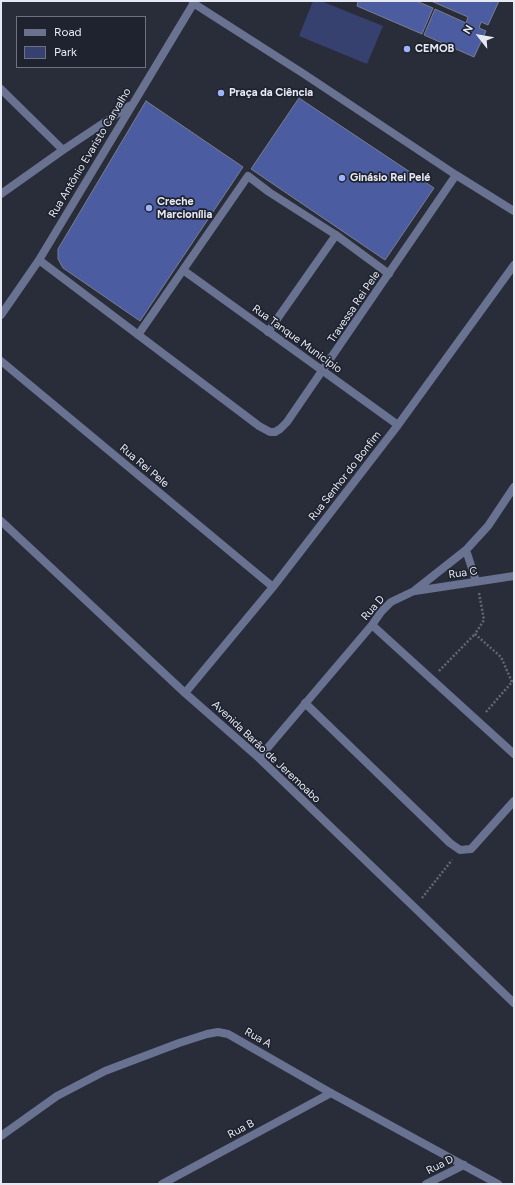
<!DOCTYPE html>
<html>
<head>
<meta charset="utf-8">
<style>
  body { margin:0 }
  #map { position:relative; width:515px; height:1185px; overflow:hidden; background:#292d3a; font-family:Figtree,sans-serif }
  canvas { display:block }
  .frame { position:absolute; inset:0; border:2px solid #e6e9f2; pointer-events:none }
  .legend { position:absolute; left:16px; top:16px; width:130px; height:52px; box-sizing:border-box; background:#1f2330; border:1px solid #6f727e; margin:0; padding:5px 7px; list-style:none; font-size:12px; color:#e6e9f2 }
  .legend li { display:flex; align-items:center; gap:8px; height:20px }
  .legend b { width:20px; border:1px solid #6f727e }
  .north { position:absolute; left:459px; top:16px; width:40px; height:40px; -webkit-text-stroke:3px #1f2330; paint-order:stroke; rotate:301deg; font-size:11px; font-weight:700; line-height:16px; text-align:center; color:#e6e9f2 }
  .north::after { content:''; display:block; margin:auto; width:14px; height:18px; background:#e6e9f2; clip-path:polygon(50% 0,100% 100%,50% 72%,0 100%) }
</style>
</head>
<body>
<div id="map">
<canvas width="515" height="1185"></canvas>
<div class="frame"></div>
<ul class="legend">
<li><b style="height:5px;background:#697291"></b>Road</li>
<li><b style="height:11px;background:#36416f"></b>Park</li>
</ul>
<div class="north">N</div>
</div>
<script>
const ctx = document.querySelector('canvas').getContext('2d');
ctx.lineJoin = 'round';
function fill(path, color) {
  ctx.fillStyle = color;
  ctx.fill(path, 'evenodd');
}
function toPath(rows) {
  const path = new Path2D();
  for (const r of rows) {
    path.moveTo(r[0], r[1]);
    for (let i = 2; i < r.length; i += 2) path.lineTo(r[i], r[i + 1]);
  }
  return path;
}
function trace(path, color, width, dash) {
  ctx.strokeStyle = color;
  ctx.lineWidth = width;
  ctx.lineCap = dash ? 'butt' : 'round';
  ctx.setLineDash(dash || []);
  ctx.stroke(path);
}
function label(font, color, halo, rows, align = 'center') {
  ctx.font = font + ' Figtree,sans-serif';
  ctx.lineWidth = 3.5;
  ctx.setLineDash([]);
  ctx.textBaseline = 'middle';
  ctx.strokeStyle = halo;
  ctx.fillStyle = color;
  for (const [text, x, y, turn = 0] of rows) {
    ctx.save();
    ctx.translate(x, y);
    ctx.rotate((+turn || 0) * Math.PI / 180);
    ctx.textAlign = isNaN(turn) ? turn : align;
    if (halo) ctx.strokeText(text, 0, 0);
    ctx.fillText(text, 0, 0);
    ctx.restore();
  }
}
fill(toPath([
  [313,1,321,1,383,26,367,64,299,36]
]), '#36416f');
const building = toPath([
  [358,1,416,1,433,8,422,34,357,6,358,1],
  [431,1,499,1,488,25,481,22,479,28,486,31,474,57,424,35,435,9,466,23,468,17,431,1],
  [299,98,434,188,385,260,251,169,299,98],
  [146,101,243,167,140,321,63,268,58,259,58,249,146,101]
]);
fill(building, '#4c5ca1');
trace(building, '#797e8e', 1);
trace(toPath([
  [479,593,484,620,475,634,501,657,512,682],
  [439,671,475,634],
  [486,712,512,682,514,681],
  [422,898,452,860]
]), '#646773', 2.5, [2, 2]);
trace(toPath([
  [268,332,336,235]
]), '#697291', 8);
trace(toPath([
  [193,3,304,74,456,175,514,211],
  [1,89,63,150,129,106],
  [1,194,63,150],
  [39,260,259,426,270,432,275,432,280,429,287,422,456,175],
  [183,270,398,425],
  [1,315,39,260,195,1],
  [138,335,248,176,269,192,336,235,389,274],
  [1,361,273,587],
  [1,521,185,693,259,758,514,1003],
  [466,550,476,581],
  [415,591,514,576],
  [372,625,514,754],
  [185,693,273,587,398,425,514,265],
  [305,703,450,843,460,850,471,849,514,801],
  [259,758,372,625,381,612,391,602,414,591,466,550,488,526,514,487],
  [1,1136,57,1096,105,1071,179,1043,207,1034,218,1032,228,1034,331,1093,498,1184],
  [162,1184,331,1093],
  [426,1184,464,1165]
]), '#697291', 8);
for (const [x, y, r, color] of [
  [407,49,4,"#9fb3fd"],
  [221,93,4,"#9fb3fd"],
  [342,178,4,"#9fb3fd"],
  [149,208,4,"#9fb3fd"]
]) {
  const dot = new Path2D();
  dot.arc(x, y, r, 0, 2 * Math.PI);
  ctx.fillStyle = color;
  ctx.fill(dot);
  trace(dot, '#1f2330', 1.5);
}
label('bold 11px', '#e6e9f2', '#1f2330', [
  ["CEMOB",415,49],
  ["Praça da Ciência",229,93],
  ["Ginásio Rei Pelé",350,178],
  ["Creche",157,202],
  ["Marcionília",157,215]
], 'left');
label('11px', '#e6e9f2', '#1f2330', [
  ["Rua Antônio Evaristo Carvalho",90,153,-59],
  ["Travessa Rei Pele",354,307,-56],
  ["Rua Tanque Municipio",297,339,36],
  ["Rua Rei Pele",144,466,40],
  ["Rua Senhor do Bonfim",345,476,-52],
  ["Rua C",463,573,-8],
  ["Rua D",373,608,-49],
  ["Avenida Barão de Jeremoabo",266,752,43],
  ["Rua A",258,1038,29],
  ["Rua B",241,1129,-28],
  ["Rua D",440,1165,-27]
]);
</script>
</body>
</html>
